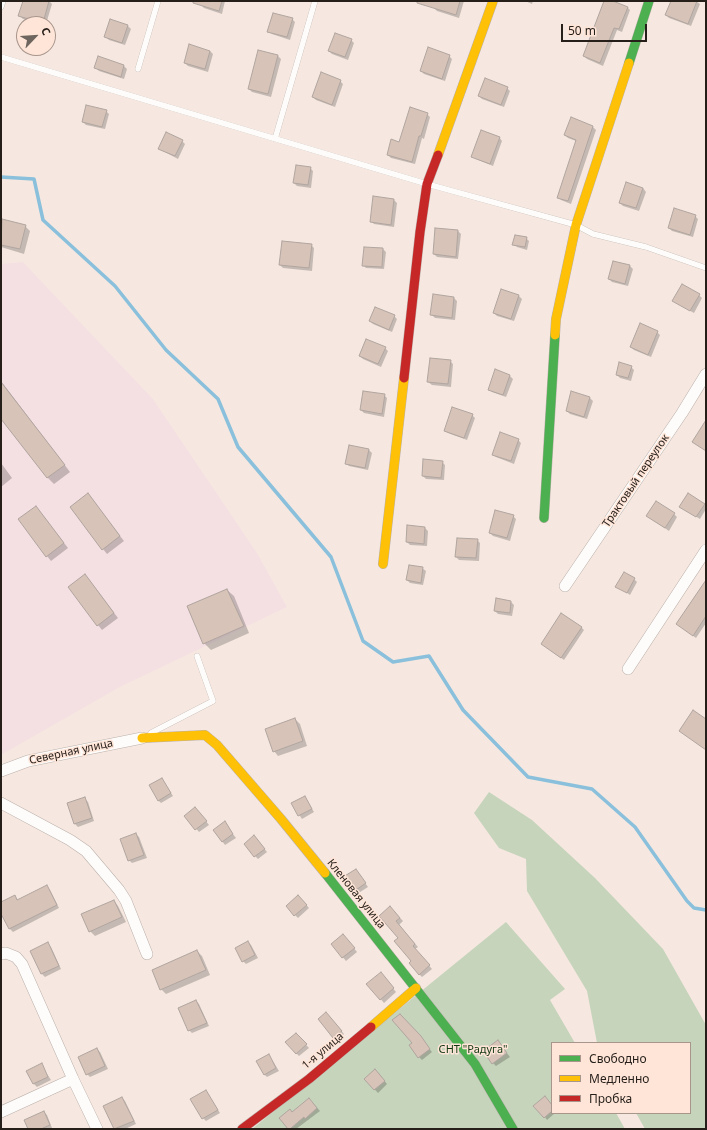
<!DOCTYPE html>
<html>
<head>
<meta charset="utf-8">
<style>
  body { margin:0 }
  #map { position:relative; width:707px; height:1130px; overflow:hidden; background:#f6e8e0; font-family:"Noto Sans",sans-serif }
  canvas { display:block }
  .frame { position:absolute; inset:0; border:2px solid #261e19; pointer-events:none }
  .legend { position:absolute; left:551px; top:1042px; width:140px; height:72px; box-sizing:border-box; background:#fee5d8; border:1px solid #a8958c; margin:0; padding:5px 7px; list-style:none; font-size:12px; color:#261e19 }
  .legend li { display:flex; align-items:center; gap:8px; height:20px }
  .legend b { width:20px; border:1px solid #a8958c }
  .north { position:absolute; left:16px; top:16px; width:40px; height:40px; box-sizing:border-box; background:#fee5d8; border:1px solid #a8958c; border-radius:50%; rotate:65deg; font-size:11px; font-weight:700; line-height:16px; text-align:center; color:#261e19 }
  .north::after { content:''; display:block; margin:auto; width:14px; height:18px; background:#6f655f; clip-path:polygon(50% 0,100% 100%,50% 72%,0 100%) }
  .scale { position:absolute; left:561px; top:24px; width:86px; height:18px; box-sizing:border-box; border:2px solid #261e19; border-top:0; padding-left:5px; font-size:12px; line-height:14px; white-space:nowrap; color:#261e19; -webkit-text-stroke:3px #fee5d8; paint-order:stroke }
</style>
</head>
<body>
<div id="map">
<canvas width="707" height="1130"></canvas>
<div class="frame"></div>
<ul class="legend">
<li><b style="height:5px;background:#4caf50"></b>Свободно</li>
<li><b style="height:5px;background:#ffc107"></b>Медленно</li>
<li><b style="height:5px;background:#c62828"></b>Пробка</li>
</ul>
<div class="north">С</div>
<div class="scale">50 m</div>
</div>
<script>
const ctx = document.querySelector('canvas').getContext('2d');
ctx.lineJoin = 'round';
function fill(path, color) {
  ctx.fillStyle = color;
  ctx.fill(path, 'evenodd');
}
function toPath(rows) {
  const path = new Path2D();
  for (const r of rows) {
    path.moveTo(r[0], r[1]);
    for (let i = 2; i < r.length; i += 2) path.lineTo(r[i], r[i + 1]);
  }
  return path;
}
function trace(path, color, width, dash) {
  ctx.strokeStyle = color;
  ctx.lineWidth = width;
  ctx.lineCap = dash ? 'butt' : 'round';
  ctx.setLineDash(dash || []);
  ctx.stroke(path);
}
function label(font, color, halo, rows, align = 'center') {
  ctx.font = font + ' "Noto Sans",sans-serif';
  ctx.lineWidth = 3;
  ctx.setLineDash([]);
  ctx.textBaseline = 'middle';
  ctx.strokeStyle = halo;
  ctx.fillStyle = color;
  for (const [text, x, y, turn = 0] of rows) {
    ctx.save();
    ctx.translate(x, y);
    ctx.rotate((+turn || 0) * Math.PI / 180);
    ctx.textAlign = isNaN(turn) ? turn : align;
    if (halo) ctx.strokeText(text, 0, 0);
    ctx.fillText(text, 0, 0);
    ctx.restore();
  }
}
fill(toPath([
  [23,262,153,399,257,553,287,607,120,687,1,755,1,264]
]), '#f4e0e2');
fill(toPath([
  [489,792,532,820,595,878,663,949,706,1025,706,1129,645,1129,636,1113,690,1113,690,1043,597,1043,587,991,527,891,526,859,499,848,474,813],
  [506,922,565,989,550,1000,575,1043,552,1043,552,1113,616,1113,625,1129,252,1129]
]), '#c7d4bc');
fill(toPath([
  [24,1,49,1,52,4,46,24,41,24,23,19,20,16],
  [203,1,225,1,222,14,204,8,201,5],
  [436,1,464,1,459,18,437,11,434,8],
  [525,1,533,1,532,4],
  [605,1,610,1,627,7,630,10,622,32,617,30,603,66,587,59,584,56],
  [672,1,696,1,700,4,691,26,669,18,666,15],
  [292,19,295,22,290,40,272,34,269,31],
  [111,20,128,26,131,29,125,45,109,40,106,37],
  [351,40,354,43,348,60,332,54,329,51],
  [210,51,213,54,208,72,188,66,185,63],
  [259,51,278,56,281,59,271,97,252,92,249,89],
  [449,56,452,59,445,81,424,74,421,71],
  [99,57,124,66,127,69,124,79,99,71,96,68],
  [340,81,343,84,335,107,316,100,313,97],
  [507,88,510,91,504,107,482,99,479,96],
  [106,111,109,114,105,129,86,125,83,122],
  [427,114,430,117,424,139,422,138,415,164,391,158,388,155],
  [593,127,596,130,571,204,561,200,558,197,576,141,568,138,565,135],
  [499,137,502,141,493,166,476,159,473,156],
  [182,141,185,144,178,159,163,151,160,148],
  [310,168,313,171,311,188,297,186,294,183],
  [643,188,646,192,639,211,623,206,620,203],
  [394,200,397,203,394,227,374,224,371,221],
  [695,216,698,219,693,237,672,231,669,228],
  [3,221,25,226,30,231,24,254,1,247,1,228],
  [458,231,461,234,458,259,437,257,434,254],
  [526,238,529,241,527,250,517,247,514,244],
  [311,245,314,248,312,271,283,268,280,265],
  [383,249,386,252,384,269,366,268,363,265],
  [614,262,630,266,633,269,628,286,612,282,609,279],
  [699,295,702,298,694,313,676,303],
  [519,296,522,299,514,321,497,316,494,313],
  [454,298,457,301,455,320,435,318,432,315],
  [394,316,397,319,392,332,373,324,370,321],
  [657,332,660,335,651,357,634,350,631,347],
  [385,348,388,351,381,367,363,359,360,356],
  [450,361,453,364,451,387,432,385,428,382],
  [631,367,634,370,631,381,620,378,617,375],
  [495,371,510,376,513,379,506,397,492,392,489,389],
  [1,381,70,472,54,484,48,478,1,417],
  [384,395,387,398,384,417,364,413,361,410],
  [590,398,593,401,587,419,570,414,567,411],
  [472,415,475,418,467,440,448,433,445,430],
  [518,440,521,443,514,464,496,457,493,454],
  [369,450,372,453,368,470,349,466,346,463],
  [442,462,445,465,444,480,426,479,423,476],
  [1,463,12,478,1,487],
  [88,495,124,541,107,554,103,549],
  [704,505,706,506,706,509,700,519,683,509],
  [36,507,68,548,51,561,47,556],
  [674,514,677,517,669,531,647,516],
  [513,516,516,519,510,541,493,536,490,533],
  [425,528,428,531,427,546,410,545,407,542],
  [477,540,480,543,479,561,459,560,456,557],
  [422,568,426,571,423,585,410,583,407,580],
  [634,579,637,582,630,595,617,586],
  [89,580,118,618,102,630,98,625],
  [706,586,706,623,696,638,677,624],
  [227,590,234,596,249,633,211,650,204,643],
  [511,602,514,605,512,616,498,614,495,611],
  [581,627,584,630,564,660,542,644],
  [295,719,300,724,307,746,278,756,274,751],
  [162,779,173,796,161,803,158,800],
  [305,797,314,812,302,819,292,804],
  [85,799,88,802,94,821,78,827,75,824],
  [198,811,209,825,199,832,186,816],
  [227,826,236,838,225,845,214,830],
  [136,834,139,837,147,858,132,863,129,860],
  [257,840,267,852,258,859,255,856],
  [356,870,368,887,357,894,345,878],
  [47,887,50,890,59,908,13,932,10,929,1,911,1,903,15,896,18,900],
  [301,899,309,908,298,918,295,915],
  [114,901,118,906,126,922,95,936,90,931],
  [393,910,403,921,399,925,418,947,415,949,432,969,422,977,419,974,400,938],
  [346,938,357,952,346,961,332,944],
  [248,942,251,945,258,958,246,964,243,961],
  [48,944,51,947,61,969,45,977,42,974,32,951],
  [197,951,202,956,210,975,166,994,161,989],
  [383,976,396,992,384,1003,368,984],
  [196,1001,199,1004,209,1026,192,1033,189,1030,179,1009],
  [329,1016,344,1034,337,1040,319,1020],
  [299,1037,309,1048,299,1056,296,1053],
  [423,1041,432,1052,422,1060,419,1057],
  [498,1042,510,1057,496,1066,493,1063],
  [97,1049,100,1052,108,1069,90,1077,87,1074],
  [269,1055,279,1071,267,1077,264,1074],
  [41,1065,51,1080,37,1087,34,1084,28,1071],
  [378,1073,387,1084,378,1093,365,1079],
  [206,1091,220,1113,206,1121,203,1118],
  [122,1098,125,1101,136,1124,125,1129,115,1129,104,1106],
  [312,1102,320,1111,296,1129,289,1129,292,1113],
  [552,1106,552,1113,555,1113,547,1120,545,1117],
  [44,1112,47,1115,52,1128,29,1129]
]), '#0003');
trace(toPath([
  [1,177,34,179,43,220,115,286,166,350,218,399,238,447,331,557,363,641,393,662,429,656,463,710,528,777,592,789,635,827,687,901,694,908,706,910]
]), '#8ac0db', 3.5);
const building = toPath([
  [23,1,49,1,43,23,18,16,23,1],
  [193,1,222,1,219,11,193,3,193,1],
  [417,1,460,1,456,15,417,3,417,1],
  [604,1,613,1,628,7,619,29,614,28,600,63,583,56,604,1],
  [671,1,697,1,688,24,665,15,671,1],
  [273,13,293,18,287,37,267,32,273,13],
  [110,19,128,25,122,43,104,37,110,19],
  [335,33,352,39,345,57,328,51,335,33],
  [189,44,210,51,205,69,184,63,189,44],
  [428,47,450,55,442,79,420,71,428,47],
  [258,50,278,55,268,94,248,89,258,50],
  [98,56,124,65,121,77,94,68,98,56],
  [321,72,341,80,332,105,312,97,321,72],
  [485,78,508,87,501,105,478,96,485,78],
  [86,105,107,110,102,127,82,122,86,105],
  [410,107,428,113,421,136,419,136,412,162,387,155,391,139,399,142,410,107],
  [571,117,593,126,568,201,557,198,576,140,564,135,571,117],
  [481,130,500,137,490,164,471,157,481,130],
  [166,132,183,140,175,156,158,149,166,132],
  [296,165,311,167,308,185,293,183,296,165],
  [626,182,643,188,636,208,619,203,626,182],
  [373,196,394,199,391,225,370,222,373,196],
  [674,208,696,215,690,235,668,228,674,208],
  [2,219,26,225,20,249,1,245,2,219],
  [435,228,458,230,456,257,433,254,435,228],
  [515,235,527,237,525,247,512,245,515,235],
  [282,241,312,244,309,268,279,265,282,241],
  [364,247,383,248,382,267,362,266,364,247],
  [613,261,630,265,625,284,608,279,613,261],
  [682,284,700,294,690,311,672,301,682,284],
  [501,289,519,295,511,319,493,313,501,289],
  [433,294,454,297,452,318,430,315,433,294],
  [375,307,395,315,389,330,369,321,375,307],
  [640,323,658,331,648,355,630,347,640,323],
  [366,339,386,347,378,364,359,356,366,339],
  [430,358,451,360,448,384,427,382,430,358],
  [619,362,632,366,628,378,616,375,619,362],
  [495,369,510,375,503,395,488,390,495,369],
  [1,382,65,465,47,478,1,419,1,382],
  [363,391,385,394,382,414,360,410,363,391],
  [571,391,590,397,584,417,566,411,571,391],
  [452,407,473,414,464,438,444,431,452,407],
  [706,420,706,451,692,442,706,420],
  [500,432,519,439,511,461,492,455,500,432],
  [349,445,369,449,365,468,345,464,349,445],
  [423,459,443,461,441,478,422,476,423,459],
  [88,493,120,536,102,550,70,507,88,493],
  [688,493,705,504,696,517,679,507,688,493],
  [656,501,675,513,665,528,646,516,656,501],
  [36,506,64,543,46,557,18,519,36,506],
  [495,510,514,515,507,538,489,533,495,510],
  [407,525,425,527,424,544,406,542,407,525],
  [457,538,478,539,476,558,455,557,457,538],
  [409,565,423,567,421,583,406,580,409,565],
  [624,572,635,578,627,593,615,587,624,572],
  [85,574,114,613,97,626,68,587,85,574],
  [706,580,706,616,693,636,676,624,706,580],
  [227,589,244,626,203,644,187,606,227,589],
  [496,598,511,601,510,613,494,611,496,598],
  [561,613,582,627,561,658,541,644,561,613],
  [693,710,706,719,706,750,679,731,693,710],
  [295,718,303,741,273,752,265,729,295,718],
  [162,778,171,793,158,801,149,785,162,778],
  [305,796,312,809,298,816,291,803,305,796],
  [85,797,92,818,74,824,67,803,85,797],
  [195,807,207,821,195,830,184,816,195,807],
  [225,821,233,834,222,842,213,830,225,821],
  [136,833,144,855,128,861,120,839,136,833],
  [254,835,265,849,254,857,244,844,254,835],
  [356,869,366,883,353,892,343,877,356,869],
  [47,885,57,905,9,929,1,914,1,902,15,895,17,900,47,885],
  [298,895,307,905,294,916,286,906,298,895],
  [114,900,122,917,89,932,81,914,114,900],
  [390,906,400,918,396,921,415,944,413,946,430,965,419,975,409,963,411,961,394,941,398,938,379,916,390,906],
  [343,934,355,948,342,958,331,944,343,934],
  [248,941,255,955,242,962,235,948,248,941],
  [48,942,59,966,41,974,30,951,48,942],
  [197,950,206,970,160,990,152,970,197,950],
  [381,972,394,988,380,1000,366,984,381,972],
  [196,1000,207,1023,188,1031,178,1008,196,1000],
  [326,1012,342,1031,333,1038,318,1019,326,1012],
  [400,1014,421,1036,430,1049,418,1058,409,1045,412,1043,392,1020,400,1014],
  [296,1033,307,1044,296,1054,285,1042,296,1033],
  [498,1040,507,1053,492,1064,483,1051,498,1040],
  [97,1048,105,1066,86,1075,78,1057,97,1048],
  [269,1054,276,1068,264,1075,256,1061,269,1054],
  [42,1063,48,1077,33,1084,26,1071,42,1063],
  [375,1069,385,1081,374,1090,364,1079,375,1069],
  [206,1090,218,1110,202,1119,190,1099,206,1090],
  [545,1096,552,1105,552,1111,544,1118,533,1106,545,1096],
  [122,1097,134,1121,114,1129,103,1106,122,1097],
  [309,1098,317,1108,305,1119,304,1117,290,1129,288,1129,279,1118,290,1109,292,1112,309,1098],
  [44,1111,50,1125,41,1129,28,1129,24,1120,44,1111]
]);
fill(building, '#d7c3b7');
trace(building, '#b0a5a0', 1);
const lane = toPath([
  [1,7,3,1],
  [1,57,427,184,576,225,593,234,646,247,706,268],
  [138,69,158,1],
  [275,139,315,1],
  [151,733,213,701,197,656]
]);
const street = toPath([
  [565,586,682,413,706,374],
  [628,669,706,550],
  [1,771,28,761,142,738],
  [1,803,70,840,86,851,119,890,126,901,147,954],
  [1,954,6,953,16,957,22,964,73,1079,97,1129],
  [1,1112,73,1079]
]);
const fast = toPath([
  [629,63,649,1],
  [544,518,555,335],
  [325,873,475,1064,513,1129]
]);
const slow = toPath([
  [438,155,493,1],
  [555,335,556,319,576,225,629,63],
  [383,564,404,378],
  [142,738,205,735,217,745,281,819,325,873],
  [371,1027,416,988]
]);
const jam = toPath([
  [404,378,420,232,427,184,438,155],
  [242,1129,309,1079,371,1027]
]);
trace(lane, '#bbb0ab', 6);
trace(street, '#bbb0ab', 12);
trace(fast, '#bbb0ab', 10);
trace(slow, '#bbb0ab', 10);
trace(jam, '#bbb0ab', 10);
trace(lane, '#fefcfa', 5.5);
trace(street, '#fefcfa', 11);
trace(fast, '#4caf50', 9);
trace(slow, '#ffc107', 9);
trace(jam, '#c62828', 9);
label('11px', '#261e19', '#fee5d8', [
  ["Трактовый переулок",636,481,-56],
  ["Северная улица",71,752,-12],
  ["Кленовая улица",356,894,51],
  ["1-я улица",323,1051,-40]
]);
label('11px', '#0f370f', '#fee5d8', [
  ["СНТ \"Радуга\"",473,1050]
]);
</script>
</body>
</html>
